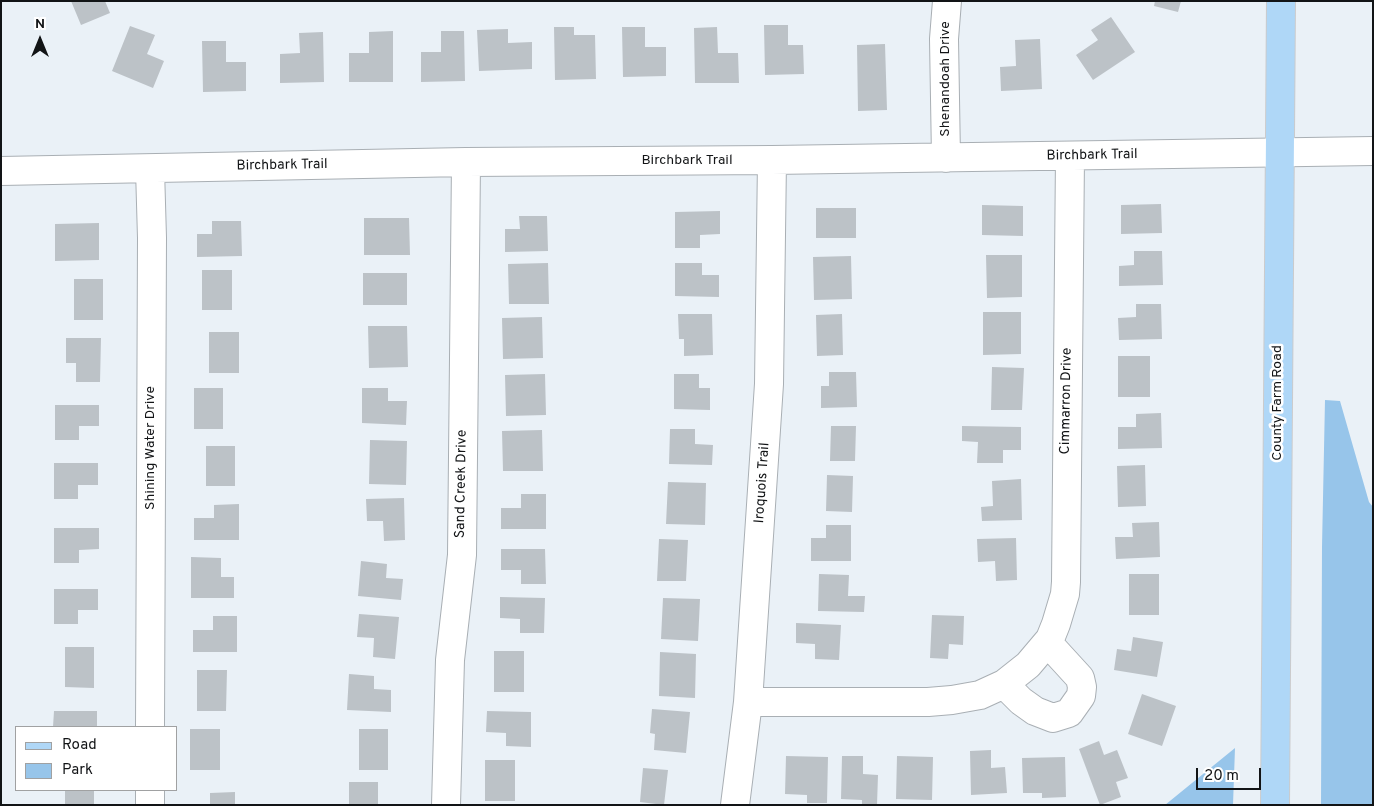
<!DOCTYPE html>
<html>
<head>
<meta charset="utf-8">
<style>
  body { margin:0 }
  #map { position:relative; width:1374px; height:806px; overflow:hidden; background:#eaf1f7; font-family:Overpass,sans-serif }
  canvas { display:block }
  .frame { position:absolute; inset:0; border:2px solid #121416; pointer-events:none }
  .legend { position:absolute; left:15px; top:726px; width:162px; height:65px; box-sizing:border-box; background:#fff; border:1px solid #a0a1a2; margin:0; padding:6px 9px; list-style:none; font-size:15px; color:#121416 }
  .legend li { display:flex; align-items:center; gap:10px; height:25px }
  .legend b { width:25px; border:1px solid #a0a1a2 }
  .north { position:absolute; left:15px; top:15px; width:50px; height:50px; -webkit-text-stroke:4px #fff; paint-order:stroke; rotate:0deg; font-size:14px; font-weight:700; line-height:20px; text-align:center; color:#121416 }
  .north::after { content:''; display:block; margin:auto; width:18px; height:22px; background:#121416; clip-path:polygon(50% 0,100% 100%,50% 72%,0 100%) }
  .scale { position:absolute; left:1196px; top:768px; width:65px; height:22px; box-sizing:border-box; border:2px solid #121416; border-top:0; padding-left:6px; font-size:15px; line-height:18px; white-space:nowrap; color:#121416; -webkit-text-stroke:4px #fff; paint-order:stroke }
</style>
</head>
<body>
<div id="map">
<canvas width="1374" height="806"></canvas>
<div class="frame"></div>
<ul class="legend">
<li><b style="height:6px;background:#afd7f7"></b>Road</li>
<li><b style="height:14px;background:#97c5ea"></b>Park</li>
</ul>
<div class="north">N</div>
<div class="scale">20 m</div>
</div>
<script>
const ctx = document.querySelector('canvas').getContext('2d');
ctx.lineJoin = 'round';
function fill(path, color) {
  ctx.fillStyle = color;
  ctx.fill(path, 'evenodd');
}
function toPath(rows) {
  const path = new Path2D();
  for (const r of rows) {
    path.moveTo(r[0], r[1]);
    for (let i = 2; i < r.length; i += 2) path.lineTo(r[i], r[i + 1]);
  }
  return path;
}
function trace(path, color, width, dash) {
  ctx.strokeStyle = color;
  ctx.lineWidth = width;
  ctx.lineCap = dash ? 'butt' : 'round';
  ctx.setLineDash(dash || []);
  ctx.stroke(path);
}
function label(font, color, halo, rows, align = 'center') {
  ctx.font = font + ' Overpass,sans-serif';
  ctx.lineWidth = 5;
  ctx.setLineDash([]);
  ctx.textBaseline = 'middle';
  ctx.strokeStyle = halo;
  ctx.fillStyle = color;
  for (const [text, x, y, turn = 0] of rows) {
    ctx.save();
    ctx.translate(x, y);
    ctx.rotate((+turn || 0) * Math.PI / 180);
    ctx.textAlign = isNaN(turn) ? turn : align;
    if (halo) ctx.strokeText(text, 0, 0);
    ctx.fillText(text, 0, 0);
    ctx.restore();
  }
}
fill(toPath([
  [1325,400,1340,401,1369,502,1373,507,1373,805,1321,805,1322,547],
  [1235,748,1233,805,1165,805]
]), '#97c5ea');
fill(toPath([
  [71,1,105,1,110,13,81,25],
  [1155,1,1181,1,1178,12,1154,6],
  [1111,17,1135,52,1093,80,1076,55,1098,40,1091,30],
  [764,25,788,25,788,45,803,45,804,74,765,75],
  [130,26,155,35,147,54,164,61,153,88,112,71],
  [554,27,574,27,574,35,595,35,596,79,555,80],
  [622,27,645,27,645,47,666,47,666,76,623,77],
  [717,27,718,53,738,53,739,83,695,83,694,28],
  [508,29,508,43,532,42,532,69,479,71,477,30],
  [393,31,393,82,349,82,349,53,369,53,369,32],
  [441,31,464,31,465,81,421,82,421,52,441,52],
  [323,32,324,82,280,83,280,54,300,53,299,33],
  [1040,39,1042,89,1001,91,1000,67,1016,66,1015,40],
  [202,41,226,41,226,62,246,62,246,91,203,92],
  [885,44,887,110,858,111,857,45],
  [1161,204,1162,233,1121,234,1121,205],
  [982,205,1023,206,1023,236,982,235],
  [816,208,856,208,856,238,816,238],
  [720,211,720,234,700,235,700,248,675,248,675,212],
  [519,216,547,216,548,251,505,252,505,229,520,229],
  [364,218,409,218,410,255,364,255],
  [212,221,241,221,242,256,197,257,197,234,212,234],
  [99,223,99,260,55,261,55,224],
  [1134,251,1162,251,1163,285,1119,286,1119,266,1134,265],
  [986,255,1022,255,1022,297,987,298],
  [851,256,852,299,814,300,813,257],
  [548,263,549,304,509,304,508,264],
  [675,263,702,263,702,275,719,275,719,297,675,296],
  [202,270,232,270,232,310,202,310],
  [363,273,407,273,407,305,363,305],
  [74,279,103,279,103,320,74,320],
  [1136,304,1161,304,1162,339,1119,340,1118,318,1136,317],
  [983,312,1021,312,1021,354,983,355],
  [678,314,712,314,713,355,684,356,684,339,679,339],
  [842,314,843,355,817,356,816,315],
  [542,317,543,358,503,359,502,318],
  [368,326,407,326,408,367,369,368],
  [209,332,239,332,239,373,209,373],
  [66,338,101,338,100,382,76,382,76,363,66,363],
  [1118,356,1150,356,1150,397,1118,397],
  [992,367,1024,368,1022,410,991,410],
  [829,372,856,372,857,407,821,408,821,386,829,386],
  [545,374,546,415,506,416,505,375],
  [674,374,699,374,699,388,710,388,710,410,674,409],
  [194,388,223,388,223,429,194,429],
  [362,388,388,388,388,401,407,401,406,425,362,423],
  [55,405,99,405,99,426,79,426,79,440,55,440],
  [1161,413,1162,448,1118,449,1118,427,1136,427,1136,414],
  [831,426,856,426,855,461,830,461],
  [962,426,1021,427,1021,450,1003,450,1003,463,977,463,978,442,962,441],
  [670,429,695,429,695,444,713,445,712,465,669,464],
  [542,430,543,471,503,471,502,431],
  [370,440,407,441,406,485,369,484],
  [206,446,235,446,235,486,206,486],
  [54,463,98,463,98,485,78,485,78,499,54,499],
  [1145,465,1146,506,1118,507,1117,466],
  [827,475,853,476,852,512,826,511],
  [1021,479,1022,520,982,521,981,507,993,506,992,481],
  [668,482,706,483,705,525,666,524],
  [521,494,546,494,546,529,501,529,501,508,521,508],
  [404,498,405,540,384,541,383,521,367,521,366,499],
  [239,504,239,540,194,540,194,518,214,518,214,505],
  [1159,522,1160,557,1116,559,1115,537,1133,537,1132,523],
  [826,525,851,525,851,561,811,561,811,538,826,538],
  [54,528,99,528,99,549,79,550,79,563,54,563],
  [1016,538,1017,580,996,581,995,561,978,562,977,539],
  [659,539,688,540,686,581,657,581],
  [501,549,545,549,546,584,521,584,521,570,501,570],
  [191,557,221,558,221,577,234,577,234,598,191,598],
  [361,561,387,564,386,578,403,579,401,600,358,596],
  [819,574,849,575,848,596,865,596,864,612,818,611],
  [1129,574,1159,574,1159,615,1129,615],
  [54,589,98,589,98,610,78,610,78,624,54,624],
  [500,597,545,598,544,633,520,633,520,619,500,618],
  [663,598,700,599,698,641,661,639],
  [359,614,399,617,395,659,373,657,374,638,357,637],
  [932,615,964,616,963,645,949,644,948,659,930,658],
  [213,616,237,616,237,652,193,652,193,630,213,630],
  [796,623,841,625,839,660,815,659,815,644,796,643],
  [1133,637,1163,642,1157,677,1114,670,1117,649,1131,651],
  [65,647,94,647,94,688,65,687],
  [494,651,524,651,524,692,494,692],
  [660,652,696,654,695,698,659,696],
  [197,670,227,670,226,711,197,711],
  [349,674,374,676,374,689,391,690,391,712,347,710],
  [1142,694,1176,706,1162,746,1128,734],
  [652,709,690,712,686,753,654,750,655,734,650,733],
  [54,711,97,711,97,727,53,727],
  [487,711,531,712,531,747,506,746,506,733,486,732],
  [190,729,220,729,220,770,190,770],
  [359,729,388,729,388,770,359,770],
  [1099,741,1104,755,1117,750,1128,778,1116,782,1121,797,1100,805,1079,749],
  [991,750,991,768,1005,767,1007,793,971,795,970,751],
  [786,756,828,757,827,803,807,803,807,795,785,794],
  [842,756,863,756,863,774,878,775,877,805,862,805,862,800,841,799],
  [897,756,933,757,932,800,896,799],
  [1065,757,1066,797,1042,798,1042,793,1023,793,1022,758],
  [485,760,515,760,515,801,485,801],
  [643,768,668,770,664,805,640,802],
  [349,782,378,782,378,805,349,805],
  [65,790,94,790,94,805,65,805],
  [235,792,235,805,210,805,210,793]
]), '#bcc2c7');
const minor = toPath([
  [946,158,944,39,947,1],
  [150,169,152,238,150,727],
  [1,171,466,162,772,160,1373,151],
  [1004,684,1021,701,1035,711,1053,718,1069,713,1081,696,1082,687,1080,678,1048,643],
  [748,702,928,702,952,700,980,695,1004,684,1028,665,1050,639,1056,624,1065,594,1066,582,1070,156],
  [150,805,150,790],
  [446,805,450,660,462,555,466,162],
  [735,805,748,702,769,384,772,160]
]);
const major = toPath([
  [1275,805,1281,1]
]);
trace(minor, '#a9afb4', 30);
trace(major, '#cbcbcc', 30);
trace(minor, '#fff', 28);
trace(major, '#afd7f7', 28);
label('14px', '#121416', '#fff', [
  ["Shenandoah Drive",946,79,-90],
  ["Birchbark Trail",1092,156,-1],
  ["Birchbark Trail",687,161],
  ["Birchbark Trail",282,166,-1],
  ["Cimmarron Drive",1067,401,-89],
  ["County Farm Road",1278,403,-90],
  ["Shining Water Drive",151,448,-90],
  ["Iroquois Trail",763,483,-86],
  ["Sand Creek Drive",462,484,-89]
]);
</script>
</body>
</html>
